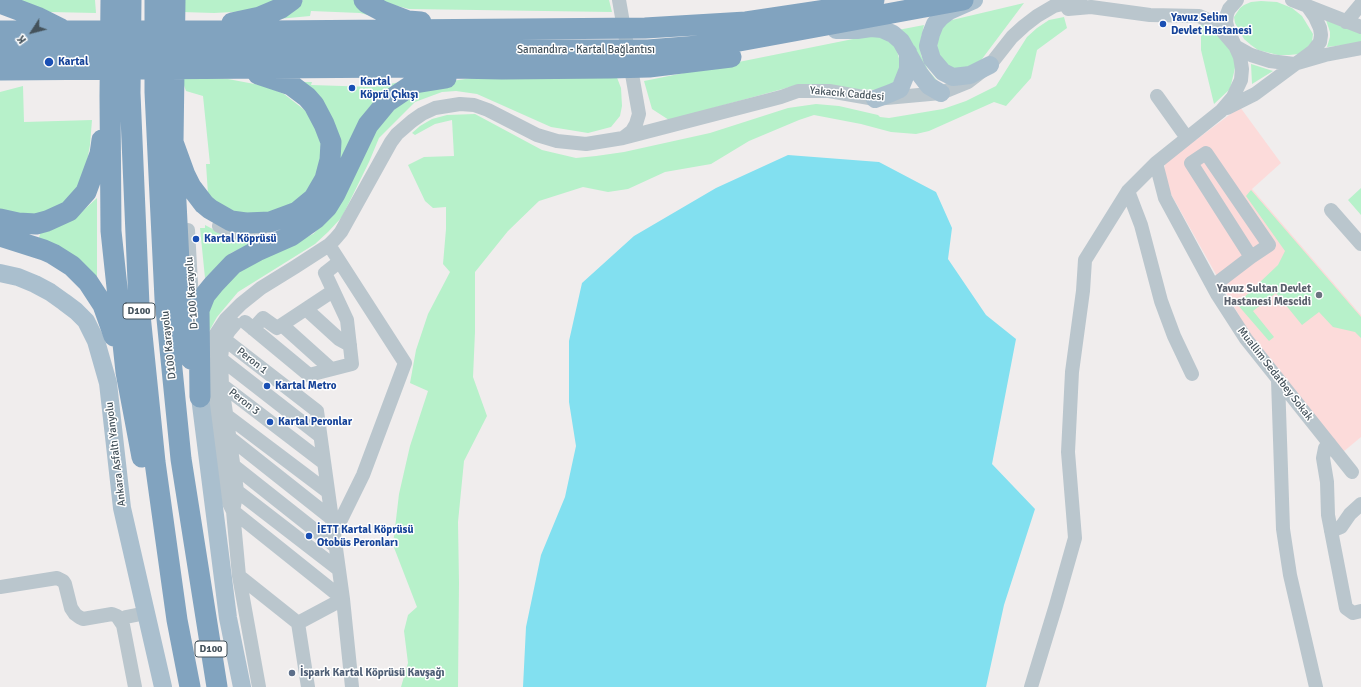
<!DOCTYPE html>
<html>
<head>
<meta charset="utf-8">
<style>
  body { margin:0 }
  #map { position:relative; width:1361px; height:687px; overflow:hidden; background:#f0eded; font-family:Signika,sans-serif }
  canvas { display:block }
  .north { position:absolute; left:12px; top:12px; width:40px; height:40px; -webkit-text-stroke:3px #fff; paint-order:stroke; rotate:234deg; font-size:11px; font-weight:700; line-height:16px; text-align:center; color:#44525b }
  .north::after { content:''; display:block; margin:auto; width:14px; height:18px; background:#44525b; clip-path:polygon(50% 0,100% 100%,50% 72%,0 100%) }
</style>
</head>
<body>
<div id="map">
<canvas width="1361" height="687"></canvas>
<div class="north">K</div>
</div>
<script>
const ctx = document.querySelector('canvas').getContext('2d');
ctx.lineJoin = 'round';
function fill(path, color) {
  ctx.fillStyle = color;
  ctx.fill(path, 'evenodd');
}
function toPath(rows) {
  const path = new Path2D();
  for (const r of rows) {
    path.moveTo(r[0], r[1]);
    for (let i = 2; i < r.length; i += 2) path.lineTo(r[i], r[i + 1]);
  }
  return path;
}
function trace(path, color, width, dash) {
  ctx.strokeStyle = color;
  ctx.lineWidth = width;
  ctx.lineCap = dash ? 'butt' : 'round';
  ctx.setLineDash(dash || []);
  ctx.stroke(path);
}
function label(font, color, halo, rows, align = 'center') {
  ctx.font = font + ' Signika,sans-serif';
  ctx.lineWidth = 3;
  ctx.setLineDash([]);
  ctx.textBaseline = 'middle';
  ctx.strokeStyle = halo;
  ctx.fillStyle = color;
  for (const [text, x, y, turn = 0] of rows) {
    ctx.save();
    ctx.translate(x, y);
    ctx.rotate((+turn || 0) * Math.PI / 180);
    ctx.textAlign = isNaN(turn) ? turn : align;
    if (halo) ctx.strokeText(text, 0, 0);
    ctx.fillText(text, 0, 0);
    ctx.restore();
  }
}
fill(toPath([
  [1240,107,1281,163,1252,189,1361,315,1361,437,1343,452,1250,335,1163,180,1165,163]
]), '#fcdbda');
fill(toPath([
  [11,0,95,0,96,13,50,12],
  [183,0,275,0,251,11,214,13,182,12],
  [303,0,355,0,375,17,360,13,311,11,310,16,278,19],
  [374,0,609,0,612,12,409,9],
  [1261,1,1277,2,1292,8,1302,16,1313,34,1312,42,1306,49,1299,54,1289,55,1278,55,1258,50,1251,45,1244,39,1235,23,1234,17,1240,8,1244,5,1251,2],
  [1024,3,976,67,957,73,936,54,940,26,952,20],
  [1064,17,1067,28,1037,50,1031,78,1006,106,994,102,929,131,916,134,891,132,861,124,814,115,799,120,749,141,711,164,665,172,628,189,608,192,583,187,539,201,508,231,475,272,475,332,473,377,487,416,464,461,458,522,459,583,458,687,401,687,408,663,404,631,408,615,417,607,393,545,399,494,410,446,428,391,410,383,416,350,428,314,450,272,443,264,446,229,446,207,433,208,425,201,408,165,424,157,454,156,452,120,435,124,415,135,412,133,420,126,432,119,447,115,475,114,542,150,576,158,596,156,624,152,710,133,788,108,816,104,839,106,878,115,880,117,889,118,943,109,966,101,996,86,1027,37,1037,28,1049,20],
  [1326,20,1361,32,1361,43,1327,47,1330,37,1330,32],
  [1201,24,1223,39,1233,51,1236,64,1230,89,1214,104,1201,50],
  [924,25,920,43,921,55,928,70,941,85,937,85,898,30],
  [868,36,882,37,896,47,901,66,893,83,880,90,790,87,669,120,652,109,644,81],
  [1251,64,1273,71,1252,84],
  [616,75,621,88,622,106,620,116,611,127,588,133,551,127,477,94,456,91,442,92,415,102,379,138,369,162,342,217,328,232,315,244,238,292,217,317,207,335,205,317,216,294,235,273,313,234,333,215,375,125,419,90,445,82,472,78],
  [181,77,228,79,265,86,284,94,302,108,314,118,321,137,320,168,306,193,296,202,257,219,222,208,208,194,206,164,210,164,203,96,186,91],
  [298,82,312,82,311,85,374,87,400,82,381,94,367,110,357,129,342,168],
  [23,86,24,122,92,120,90,145,84,178,69,202,38,215,0,212,0,92],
  [1361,188,1361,215,1348,200],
  [1251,190,1361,317,1361,338,1355,332,1333,327,1319,312,1302,325,1276,293,1253,311,1274,337,1269,341,1237,304,1278,265,1285,251,1246,196],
  [97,198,97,285,38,242,41,230,76,217],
  [205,225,226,236,242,240,254,240,254,242,231,253,205,278,200,228,205,228]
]), '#b7f1ca');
fill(toPath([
  [788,155,879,162,936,192,952,228,948,259,986,315,1016,339,992,464,1035,509,1004,605,986,687,523,687,526,627,541,555,565,497,576,446,569,402,569,341,582,283,634,236,716,188]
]), '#82e0f0');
trace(toPath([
  [619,0,639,114,636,124,632,131,623,138],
  [1292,0,1361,27],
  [1068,9,1091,7,1150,15,1199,16,1208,20,1217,25,1235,46,1251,55,1270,61,1294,64,1325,55,1361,48],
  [1346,22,1361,4],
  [1157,96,1187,138],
  [1227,108,1255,94,1313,51,1320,42,1321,35,1320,28,1315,17,1308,7],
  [1156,163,1165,198,1217,294,1246,339,1352,472],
  [1128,191,1141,225,1161,301,1174,336,1192,374],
  [1331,210,1361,244],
  [219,226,238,233,251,233,261,229],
  [188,230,193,319],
  [329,245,405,363,363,475,333,536],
  [1213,286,1251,257,1191,163,1206,153,1269,245,1251,257],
  [306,309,339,339,350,345],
  [245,322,309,375,352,364,347,320,325,273,339,262],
  [235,324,229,331,224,339,222,349,221,359,222,385,237,491,233,511,239,576,259,687],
  [282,325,331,369],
  [253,329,263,318,277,328,333,291],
  [224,339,317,411,343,599,352,687],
  [221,359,320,436],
  [1278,380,1283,529,1290,575,1316,687],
  [222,385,324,463],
  [226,415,328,492],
  [230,438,331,518],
  [1329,443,1325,448,1323,458,1327,482,1328,515,1346,608,1353,613,1361,611],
  [234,466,335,546],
  [237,491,338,569],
  [1331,531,1341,527,1350,514,1361,504],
  [239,576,298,623,343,599],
  [0,587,57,578,63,581,65,584,71,608,75,614,79,617,83,619,112,614,117,616,123,625,135,687],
  [343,599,233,511,229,503,211,381,210,364,211,349,214,337,226,319,241,304,261,288,295,267,329,245,335,239,341,232,391,142,397,134,412,121,422,114,435,108,460,104,474,105,488,110,537,135,557,141,586,144,623,138,781,97,798,91,829,91,875,99,941,93,968,82,990,65,1012,37,1024,26,1037,16,1054,6,1080,0],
  [121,620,126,617,146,613],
  [298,623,308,687],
  [1031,687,1056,605,1075,538,1068,452,1072,372,1083,291,1085,260,1128,191,1156,163,1221,111,1233,97,1241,80,1242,69,1240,57,1228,30,1226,22,1227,14,1229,9,1237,0]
]), '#bac6cd', 14);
trace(toPath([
  [974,0,949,11,941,17,935,24,931,34,928,46,932,59,943,72,953,77,970,75,990,65],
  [836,30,857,30,871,28,882,29,893,34,901,41,919,73,929,86,941,93],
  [875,99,891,93,900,89,908,69,908,52],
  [0,273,18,277,35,284,50,292,64,302,76,311,86,321,96,341,108,383,122,508,163,687],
  [200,397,228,618,242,687]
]), '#aabfce', 18);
trace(toPath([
  [111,0,110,96,111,231,126,372,142,457],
  [131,0,130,93,139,305,155,462,177,620,190,687],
  [155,0,155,92,165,299,181,459,217,687],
  [175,0,173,142,182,322,191,359],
  [364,0,367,3,382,11,408,21,421,22],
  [0,3,37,17,61,29],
  [232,23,260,17,281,8,292,0],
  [0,31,266,31,645,28,746,22,832,9,874,0],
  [0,50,648,50,723,44,963,0],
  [0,70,406,67,502,69,610,68,649,67,731,57],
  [173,142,185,175,191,187,204,204,210,209,231,221,246,223,270,222,297,212,314,198,325,179,330,160,331,142,324,124,314,105,307,97,291,85,258,74],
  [0,219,18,223,36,224,47,221,69,211,86,192,100,154,102,140],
  [0,236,44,250,53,254,72,266,88,282,103,305,114,336],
  [200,397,199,310,205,295,214,284,233,264,257,251,291,236,315,219,327,207,335,194,368,125,387,102,415,83,446,78]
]), '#81a3bf', 21);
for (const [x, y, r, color] of [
  [1163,24,4,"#1a4fb4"],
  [49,62,5,"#1a4fb4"],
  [352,88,4,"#1a4fb4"],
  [196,239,4,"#1a4fb4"],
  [1319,295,4,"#6b7280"],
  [267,386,4,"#1a4fb4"],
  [270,422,4,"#1a4fb4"],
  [309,536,4,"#1a4fb4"],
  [292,673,4,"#5c6f8a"]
]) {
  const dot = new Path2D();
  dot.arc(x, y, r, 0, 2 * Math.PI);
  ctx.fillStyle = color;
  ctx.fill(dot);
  trace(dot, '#fff', 1.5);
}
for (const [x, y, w] of [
  [139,311,32],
  [211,649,32]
]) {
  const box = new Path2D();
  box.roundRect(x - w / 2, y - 8, w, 16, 3);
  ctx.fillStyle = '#fff';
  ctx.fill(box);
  trace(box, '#44525b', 1);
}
label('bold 10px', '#44525b', null, [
  ["D100",139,311],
  ["D100",211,649]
]);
label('bold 11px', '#164399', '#fff', [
  ["Yavuz Seli̇m",1171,18],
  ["Devlet Hastanesi̇",1171,31],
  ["Kartal",58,62],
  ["Kartal",360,82],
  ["Köprü Çıkışı",360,95],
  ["Kartal Köprüsü",204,239],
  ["Kartal Metro",275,386],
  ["Kartal Peronlar",278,422],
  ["İETT Kartal Köprüsü",317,530],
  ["Otobüs Peronları",317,543]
], 'left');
label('11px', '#44525b', '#fff', [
  ["Samandıra - Kartal Bağlantısı",586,50],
  ["Yakacık Caddesi",847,94,5],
  ["D-100 Karayolu",192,293,-94],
  ["D100 Karayolu",169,345,-96],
  ["Peron 1",252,361,38],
  ["Muallim Sedatbey Sokak",1275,374,52],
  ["Peron 3",244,402,38],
  ["Ankara Asfaltı Yanyolu",116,454,-97]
]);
label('bold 11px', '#5b616d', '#fff', [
  ["Yavuz Sultan Devlet",1311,289],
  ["Hastanesi Mescidi",1311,302]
], 'right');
label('bold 11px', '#4e5e75', '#fff', [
  ["İspark Kartal Köprüsü Kavşağı",300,673]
], 'left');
</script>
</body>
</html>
